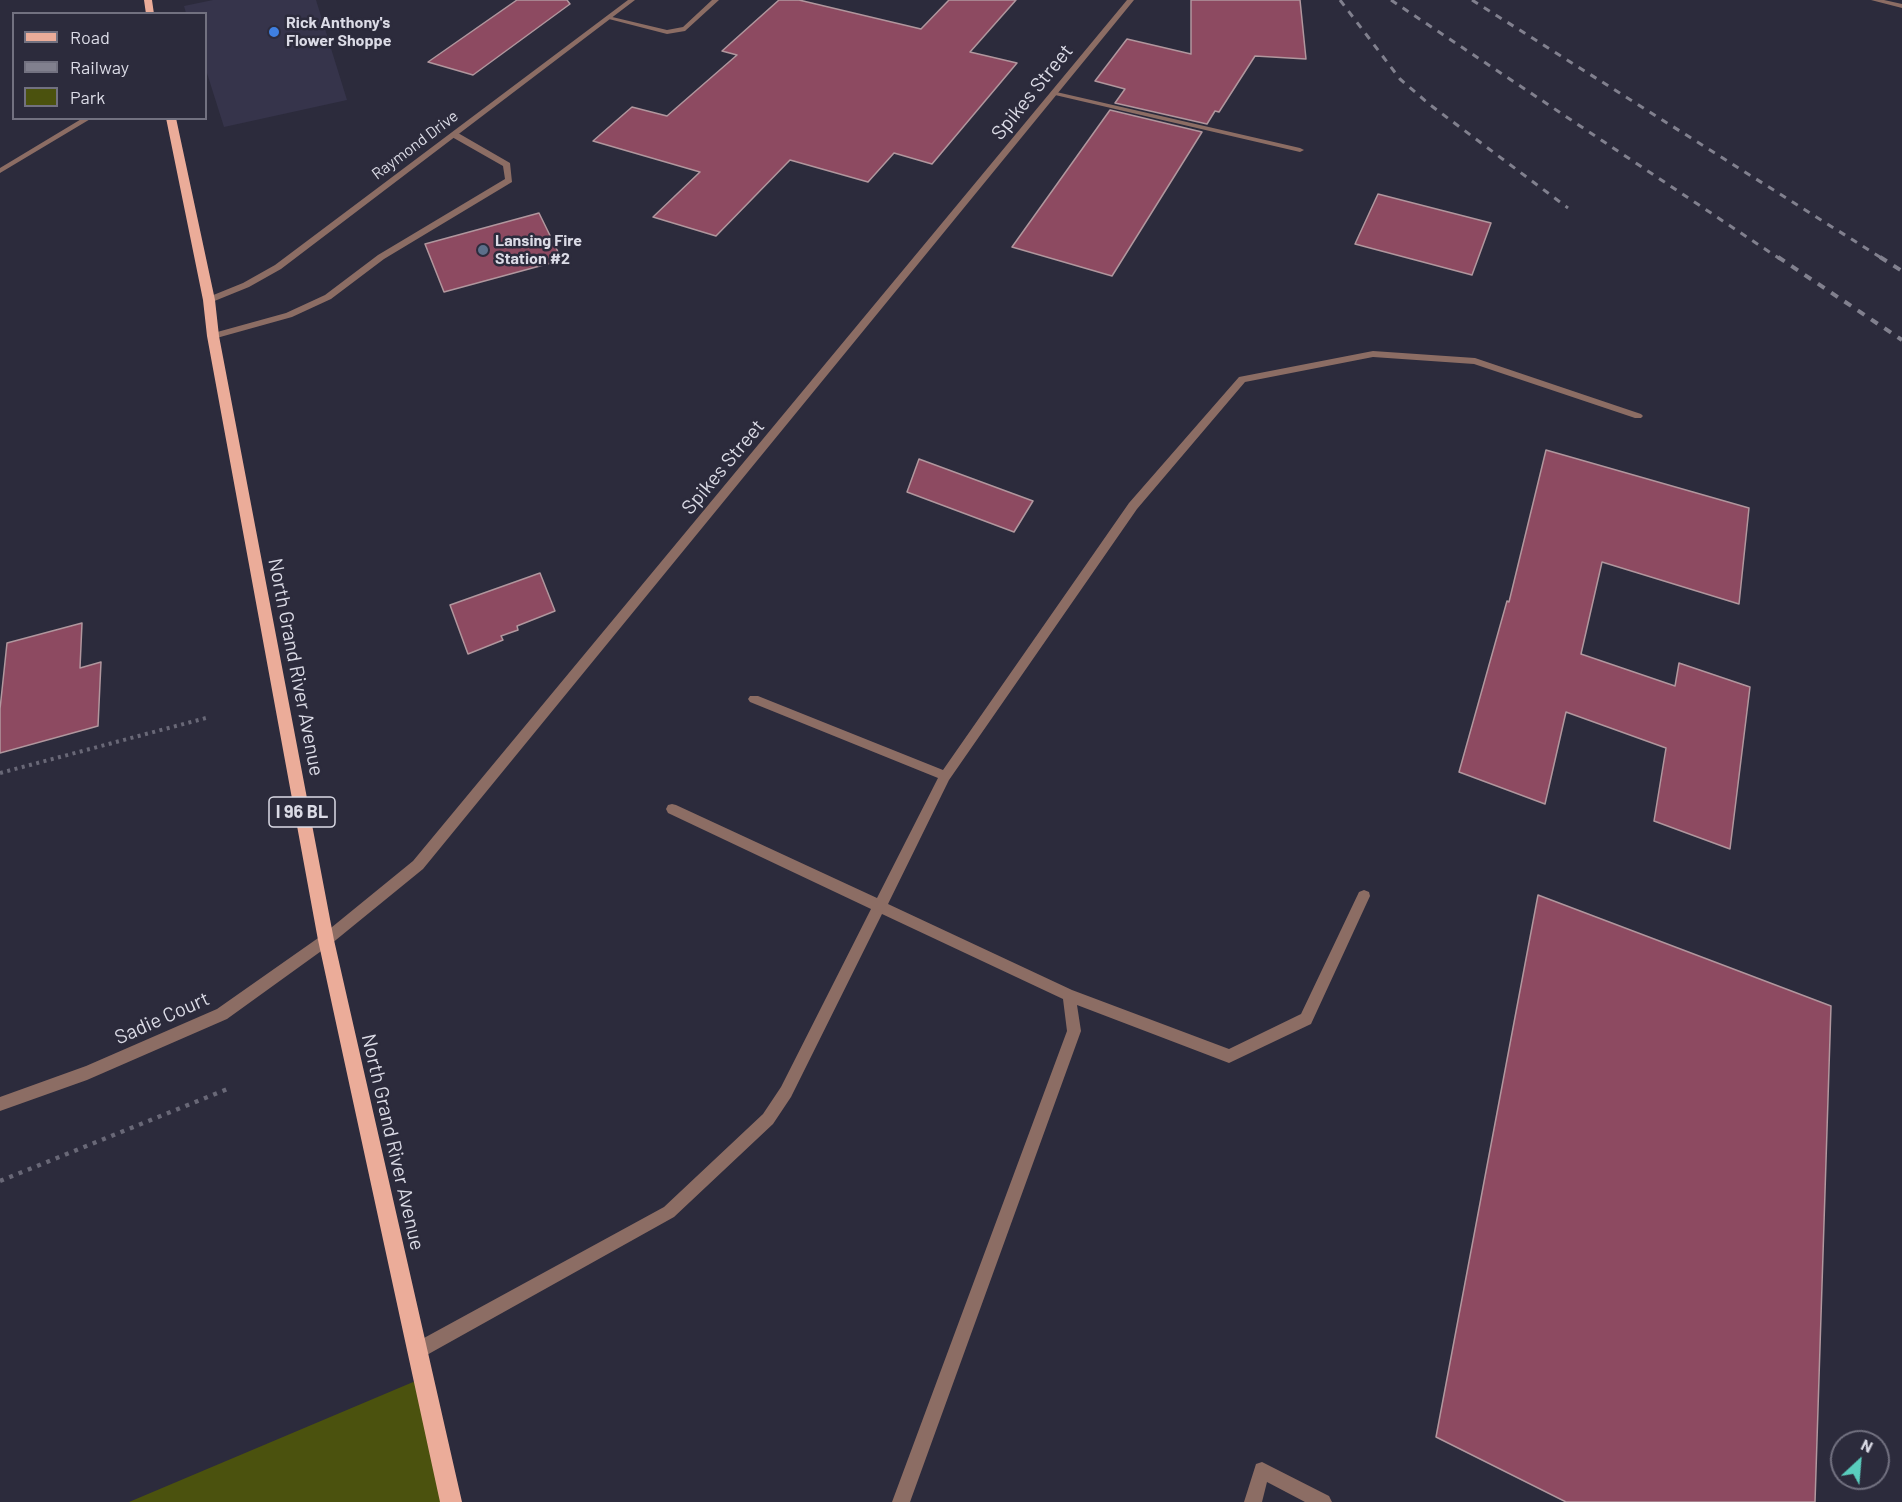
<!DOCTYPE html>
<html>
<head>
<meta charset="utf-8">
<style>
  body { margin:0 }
  #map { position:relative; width:1902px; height:1502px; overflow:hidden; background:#2c2b3c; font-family:Barlow,sans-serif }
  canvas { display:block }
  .legend { position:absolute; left:12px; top:12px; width:195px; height:108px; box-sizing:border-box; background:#2c2b3c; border:2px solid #727180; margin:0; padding:8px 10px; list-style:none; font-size:18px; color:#dbdbe6 }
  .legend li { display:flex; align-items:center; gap:12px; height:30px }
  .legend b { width:30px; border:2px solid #727180 }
  .north { position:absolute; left:1830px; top:1430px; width:60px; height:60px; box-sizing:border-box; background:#2c2b3c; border:2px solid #727180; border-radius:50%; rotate:26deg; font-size:16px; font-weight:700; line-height:24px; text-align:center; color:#dbdbe6 }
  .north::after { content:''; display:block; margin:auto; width:21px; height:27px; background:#59cebe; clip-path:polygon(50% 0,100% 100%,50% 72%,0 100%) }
</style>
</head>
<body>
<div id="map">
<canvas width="1902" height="1502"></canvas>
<ul class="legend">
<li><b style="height:8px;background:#ebac99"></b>Road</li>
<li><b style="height:8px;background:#81808e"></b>Railway</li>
<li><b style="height:16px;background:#4b520e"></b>Park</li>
</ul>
<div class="north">N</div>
</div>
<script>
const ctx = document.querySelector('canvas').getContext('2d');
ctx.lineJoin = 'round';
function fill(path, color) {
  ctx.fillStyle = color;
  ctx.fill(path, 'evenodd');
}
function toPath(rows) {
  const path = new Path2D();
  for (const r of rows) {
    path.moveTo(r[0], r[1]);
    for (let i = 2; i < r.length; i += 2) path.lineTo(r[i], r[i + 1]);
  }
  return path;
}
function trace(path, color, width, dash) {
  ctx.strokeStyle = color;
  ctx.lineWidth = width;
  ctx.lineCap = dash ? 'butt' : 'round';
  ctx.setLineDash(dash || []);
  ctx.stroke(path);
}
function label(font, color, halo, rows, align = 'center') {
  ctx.font = font + ' Barlow,sans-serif';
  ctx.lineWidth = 5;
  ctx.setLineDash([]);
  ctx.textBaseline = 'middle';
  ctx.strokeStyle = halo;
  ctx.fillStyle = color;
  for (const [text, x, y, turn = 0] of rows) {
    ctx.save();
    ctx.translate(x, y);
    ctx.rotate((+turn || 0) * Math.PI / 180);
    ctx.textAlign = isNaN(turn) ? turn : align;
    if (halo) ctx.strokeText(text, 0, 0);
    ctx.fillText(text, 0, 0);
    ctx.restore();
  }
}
fill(toPath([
  [213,0,316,0,347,100,224,127,206,70,206,14,186,13,184,6]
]), '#36344b');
fill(toPath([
  [425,1377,451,1502,129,1502]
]), '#4b520e');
const building = toPath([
  [517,0,567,0,570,4,473,75,428,62,517,0],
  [779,0,799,0,921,29,949,0,1016,0,970,52,1017,63,932,164,894,153,868,182,790,160,716,236,653,217,700,172,593,141,632,107,667,116,737,55,722,51,779,0],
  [1191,0,1300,0,1306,59,1255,56,1219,112,1215,111,1207,124,1115,103,1125,89,1095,81,1127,39,1191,54,1191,0],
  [1110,110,1202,132,1112,276,1012,247,1110,110],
  [1378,194,1491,223,1472,275,1355,244,1378,194],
  [539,213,562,260,444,292,425,244,539,213],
  [1546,450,1749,508,1739,604,1602,562,1581,654,1675,686,1679,663,1750,687,1730,849,1654,821,1666,748,1566,712,1545,804,1459,772,1507,601,1509,602,1546,450],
  [919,459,1033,501,1014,532,907,492,919,459],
  [540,573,555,611,517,626,518,630,501,636,503,640,468,654,450,605,540,573],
  [82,623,80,668,101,662,98,726,0,753,0,709,7,643,82,623],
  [1538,895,1831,1006,1815,1502,1566,1502,1436,1437,1538,895]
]);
fill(building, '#8d4a61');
trace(building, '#b1979e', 1.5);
trace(toPath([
  [0,773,206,718]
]), '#696877', 4, [3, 4.5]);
trace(toPath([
  [0,1181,230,1088]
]), '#696877', 4.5, [4, 6]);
fill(toPath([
  [712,0,719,0,685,31,667,34,605,18,608,16,667,30,683,27,712,0],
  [1052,91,1300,148,1304,150,1300,152,1055,95,1051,93,1052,91],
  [452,133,458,133,510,163,512,182,384,259,331,299,292,317,213,339,210,338,210,334,286,313,325,295,378,255,505,179,503,166,452,137,452,133],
  [1373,351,1475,358,1641,414,1643,416,1641,418,1635,418,1474,364,1373,357,1245,382,1137,509,949,780,888,904,1072,990,1229,1049,1301,1014,1359,892,1364,890,1369,892,1370,896,1311,1024,1229,1063,1077,1005,1081,1031,910,1502,892,1502,1067,1031,1063,999,882,914,791,1097,773,1124,674,1217,425,1356,419,1358,413,1356,411,1350,413,1344,664,1207,763,1114,781,1087,871,909,668,813,666,809,668,805,672,804,676,805,877,898,938,778,750,702,748,699,750,696,758,696,943,770,1129,503,1239,377,1373,351],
  [1262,1462,1329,1496,1332,1502,1305,1502,1267,1482,1262,1502,1244,1502,1256,1464,1262,1462]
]), '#8c6d64');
fill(toPath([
  [628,0,635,0,281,269,249,287,212,302,206,302,206,298,243,283,275,265,628,0],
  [1127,0,1134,0,423,869,331,944,227,1019,87,1080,0,1111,0,1097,86,1066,217,1009,321,936,413,861,1127,0],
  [1871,0,1884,0,1902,4,1902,8,1871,0],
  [83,118,92,118,0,173,0,168,83,118]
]), '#8c6d64');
fill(toPath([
  [144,0,152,0,154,14,146,14,144,0],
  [166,118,176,118,215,300,219,336,334,940,462,1502,440,1502,318,940,207,336,203,300,166,118]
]), '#ebac99');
trace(toPath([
  [1340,0,1400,79,1429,104,1568,208],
  [1391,0,1780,259],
  [1472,0,1883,259]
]), '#81808e', 3, [7, 7]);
trace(toPath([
  [1778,257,1902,340],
  [1880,257,1902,271]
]), '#81808e', 4, [8, 8]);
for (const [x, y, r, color] of [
  [274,32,6,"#3f7fe0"],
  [483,250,6,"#5c6f8a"]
]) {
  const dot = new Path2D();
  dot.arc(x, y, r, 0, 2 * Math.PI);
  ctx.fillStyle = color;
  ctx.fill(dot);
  trace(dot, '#2c2b3c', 2);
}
label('bold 16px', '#dbdbe6', '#2c2b3c', [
  ["Rick Anthony's",286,23],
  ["Flower Shoppe",286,41],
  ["Lansing Fire",495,241],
  ["Station #2",495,259]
], 'left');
label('16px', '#dbdbe6', '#2c2b3c', [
  ["Raymond Drive",415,145,-37]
]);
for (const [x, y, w] of [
  [302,812,66]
]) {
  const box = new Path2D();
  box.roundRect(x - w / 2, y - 15, w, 30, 4.5);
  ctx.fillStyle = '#2c2b3c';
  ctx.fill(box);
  trace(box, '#dbdbe6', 1.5);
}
label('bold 18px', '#dbdbe6', null, [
  ["I 96 BL",302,812]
]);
label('20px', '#dbdbe6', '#2c2b3c', [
  ["Spikes Street",1032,92,-51],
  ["Spikes Street",723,467,-50],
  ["North Grand River Avenue",296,667,79],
  ["Sadie Court",162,1018,-24],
  ["North Grand River Avenue",393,1142,77]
]);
</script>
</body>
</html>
